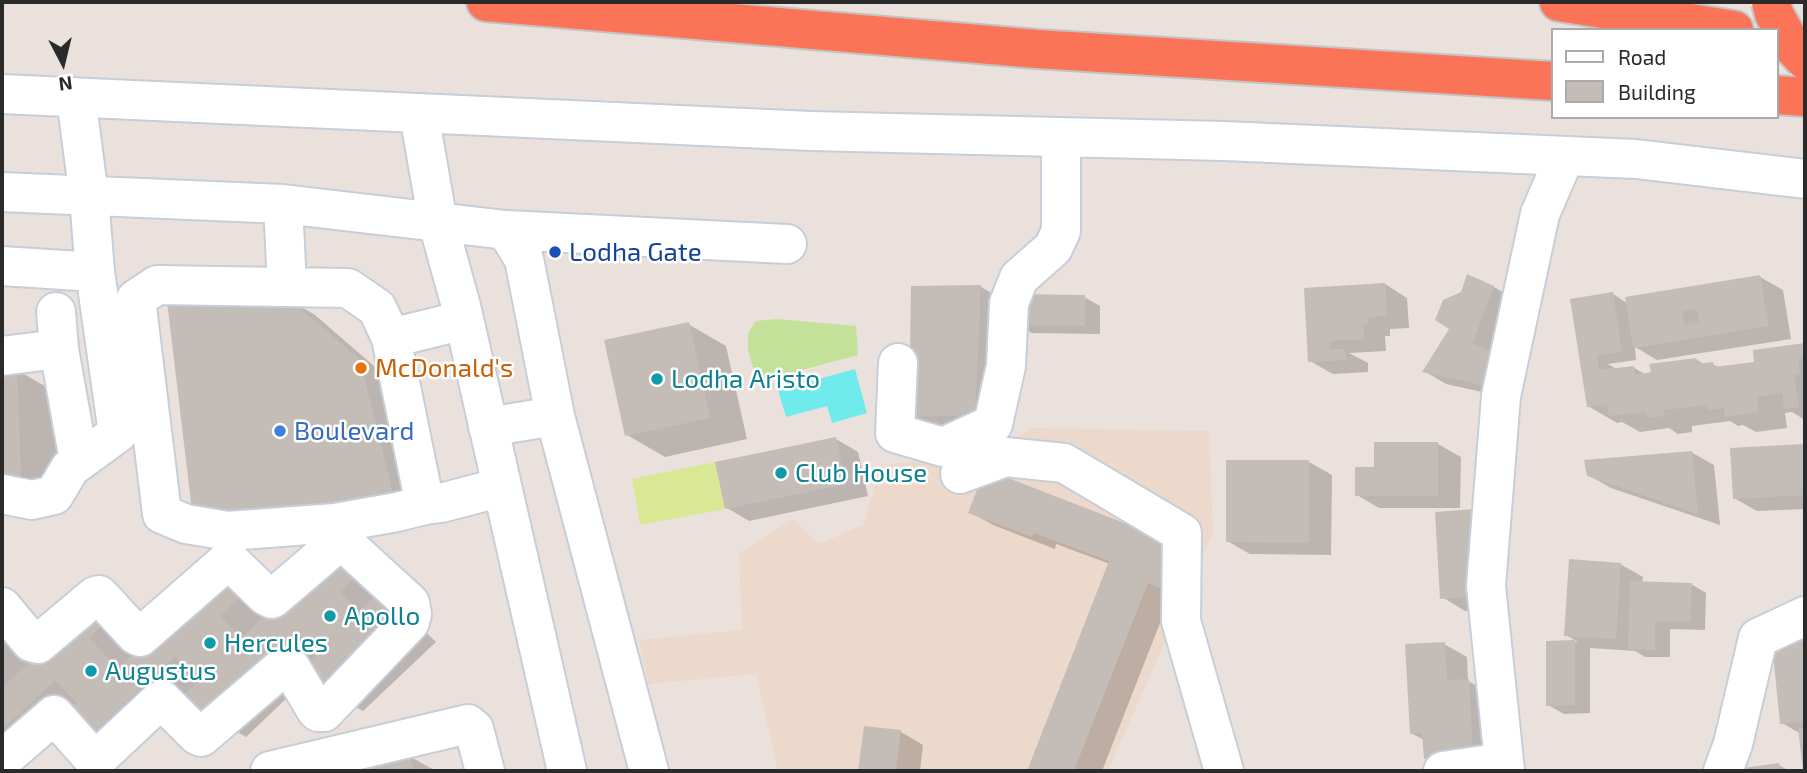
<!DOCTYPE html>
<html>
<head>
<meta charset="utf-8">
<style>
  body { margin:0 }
  #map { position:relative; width:1807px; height:773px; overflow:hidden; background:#ebe1dc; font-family:"Exo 2",sans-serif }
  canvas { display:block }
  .frame { position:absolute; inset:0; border:4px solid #2a2a2a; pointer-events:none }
  .legend { position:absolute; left:1551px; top:28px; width:228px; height:91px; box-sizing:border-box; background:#fff; border:2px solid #aaa; margin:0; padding:9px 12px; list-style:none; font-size:21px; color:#2a2a2a }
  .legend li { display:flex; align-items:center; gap:14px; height:35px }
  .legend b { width:35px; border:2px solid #aaa }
  .north { position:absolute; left:28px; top:28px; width:70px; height:70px; -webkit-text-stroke:5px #fff; paint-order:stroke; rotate:173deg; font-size:19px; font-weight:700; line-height:28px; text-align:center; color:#2a2a2a }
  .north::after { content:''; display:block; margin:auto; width:24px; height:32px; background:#2a2a2a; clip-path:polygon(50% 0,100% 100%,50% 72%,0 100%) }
</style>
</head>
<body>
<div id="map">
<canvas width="1807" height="773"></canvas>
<div class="frame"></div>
<ul class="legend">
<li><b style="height:9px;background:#fff"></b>Road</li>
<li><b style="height:19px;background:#c4bcb7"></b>Building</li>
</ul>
<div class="north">N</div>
</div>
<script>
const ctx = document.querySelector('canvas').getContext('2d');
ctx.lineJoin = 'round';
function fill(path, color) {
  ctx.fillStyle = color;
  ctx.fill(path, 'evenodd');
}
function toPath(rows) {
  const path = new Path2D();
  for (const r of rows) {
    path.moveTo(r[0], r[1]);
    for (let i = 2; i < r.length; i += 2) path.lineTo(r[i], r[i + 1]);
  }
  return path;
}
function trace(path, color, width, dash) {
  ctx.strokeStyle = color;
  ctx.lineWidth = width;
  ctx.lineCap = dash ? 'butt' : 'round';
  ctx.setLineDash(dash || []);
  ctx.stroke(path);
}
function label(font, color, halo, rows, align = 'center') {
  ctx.font = font + ' "Exo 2",sans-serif';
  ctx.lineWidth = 5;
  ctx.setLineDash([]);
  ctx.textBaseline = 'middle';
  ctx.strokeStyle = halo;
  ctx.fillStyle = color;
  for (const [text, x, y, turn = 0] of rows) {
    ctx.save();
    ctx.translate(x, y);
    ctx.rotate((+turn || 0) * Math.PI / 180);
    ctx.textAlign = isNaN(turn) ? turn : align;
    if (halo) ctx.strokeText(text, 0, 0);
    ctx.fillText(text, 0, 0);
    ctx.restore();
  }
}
fill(toPath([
  [1033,428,1209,431,1213,533,1108,771,778,771,756,674,648,684,639,640,742,630,739,553,794,519,819,544,864,524,880,465,983,454]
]), '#edd9cb');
fill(toPath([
  [777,319,856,326,858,355,757,382,748,350,748,333,756,321]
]), '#c4e199');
fill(toPath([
  [715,462,725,509,640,525,632,479]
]), '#dae895');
fill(toPath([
  [855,369,867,413,832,423,827,406,786,417,778,390]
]), '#70ebec');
fill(toPath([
  [1468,276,1494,287,1516,300,1509,398,1446,384,1424,371,1452,329],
  [1760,277,1783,290,1791,339,1657,360,1635,347,1636,360,1608,364,1618,370,1633,367,1646,375,1696,359,1705,365,1712,364,1720,368,1756,364,1754,352,1805,345,1805,420,1792,412,1785,413,1787,428,1756,432,1743,425,1738,426,1730,421,1692,426,1692,432,1678,434,1669,428,1640,432,1622,422,1617,423,1588,406,1582,358,1613,294,1627,303],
  [1385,284,1407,298,1409,328,1390,329,1390,336,1385,336,1386,351,1349,353,1368,363,1368,372,1333,374,1310,361,1306,289],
  [981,287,1003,300,998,428,933,429,911,416],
  [1084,297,1100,306,1100,334,1032,333,1016,324],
  [286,298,315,315,389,379,423,518,359,532],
  [688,324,726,346,747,439,665,457,627,435],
  [17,370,67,399,71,503,2,501,2,371],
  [836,439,858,452,868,496,749,521,727,508],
  [1438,444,1461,457,1460,508,1379,508,1357,495,1376,469],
  [1803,445,1805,446,1805,509,1757,511,1734,498],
  [1691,452,1714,465,1720,525,1611,488,1588,475],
  [1309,462,1332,475,1331,555,1250,554,1227,541],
  [970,512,1176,544,1171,595,1102,771,1029,771,1110,564,1056,544,1055,549,993,525],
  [1437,513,1501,608,1465,611,1442,597],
  [340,547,436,642,363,711,325,690,311,675,246,737,208,715,192,698,125,761,87,739,71,722,19,771,2,771,2,628,22,640,98,600,136,622,222,573,260,594],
  [1620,564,1643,577,1642,583,1691,584,1706,593,1705,630,1670,629,1670,657,1645,657,1635,651,1590,648,1590,713,1564,714,1548,705,1548,642,1578,642,1566,635],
  [1805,641,1805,771,1801,734,1782,723,1774,645],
  [1444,644,1467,657,1468,681,1491,694,1495,768,1448,771,1425,757,1424,740,1411,733],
  [866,728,901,732,923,745,920,771,860,771],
  [409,756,436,771,333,771],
  [1779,765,1789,771,1738,771]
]), '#0003');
fill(toPath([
  [1467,274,1494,286,1472,344,1493,352,1487,386,1422,372,1449,329,1435,320,1443,300,1461,292],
  [1760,275,1769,326,1633,348,1625,297],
  [1697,309,1699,322,1684,325,1682,311],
  [1385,283,1387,316,1368,317,1368,324,1363,324,1364,339,1329,341,1330,349,1345,349,1346,360,1308,362,1304,288],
  [981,285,975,415,909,417,911,286],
  [1613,292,1622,352,1597,355,1599,370,1634,366,1635,375,1651,372,1649,364,1696,358,1697,364,1713,362,1714,367,1754,362,1753,350,1805,343,1805,358,1798,359,1800,374,1794,375,1799,407,1784,409,1782,393,1757,397,1759,412,1725,417,1724,408,1708,410,1707,405,1663,410,1664,416,1648,418,1646,412,1609,416,1607,404,1587,407,1570,299],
  [1015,294,1085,295,1085,326,1015,325],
  [286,296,360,360,395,502,329,516,192,511,167,301],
  [689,322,710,418,625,436,604,340],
  [2,369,17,369,21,476,2,475],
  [836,437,846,484,725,509,715,462],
  [1374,442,1438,442,1438,496,1355,496,1355,467,1374,467],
  [1804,444,1805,495,1733,499,1730,448],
  [1692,451,1698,514,1587,476,1584,460],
  [1226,460,1309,460,1309,543,1226,542],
  [985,469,1176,543,1159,588,1148,583,1074,771,1027,771,1109,561,1034,533,1032,537,968,513],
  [1474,509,1479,596,1440,599,1435,512],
  [340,545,363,569,340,592,358,612,376,595,399,620,324,691,303,669,316,657,295,634,207,716,185,694,199,681,175,656,86,740,63,716,77,703,55,680,2,730,2,683,4,686,98,598,113,614,89,638,118,668,222,570,244,593,220,616,241,638],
  [1569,559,1621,563,1616,639,1564,636],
  [1630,581,1692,583,1690,622,1655,621,1655,650,1628,649],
  [1575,640,1575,705,1546,706,1546,641],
  [1805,640,1805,722,1780,724,1772,643],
  [1445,642,1447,680,1469,679,1473,756,1424,759,1422,733,1410,734,1405,644],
  [864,726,901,730,896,771,858,771],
  [1798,728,1805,728,1805,771,1803,771],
  [409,754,414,771,328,771],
  [1779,763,1780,771,1736,771,1736,769]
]), '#c4bcb7');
const minor = toPath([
  [2,94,811,131,1224,141,1636,159,1805,179],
  [419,114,438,223,461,306,567,771],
  [2,192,283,204,506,230,524,259,555,416,649,771],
  [283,204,287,286],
  [506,230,787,244],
  [2,266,95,272,89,197,76,97],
  [56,312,59,349],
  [464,320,391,338,425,505,441,503,502,487],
  [391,338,377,308,348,288,157,285,136,299,162,514,186,524,228,531,335,523,397,512,425,505],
  [2,356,59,349,79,461],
  [898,363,895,433,943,447,993,424,1006,366,1009,303,1019,278,1053,248,1061,231,1061,137],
  [488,427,555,416],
  [960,474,1006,457,1064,463,1182,533,1181,621,1224,771],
  [2,494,32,500,54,495,70,468,118,433,95,272],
  [2,607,31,642,38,644,95,596,99,595,136,635,140,637,226,562,232,563,266,596,272,599,341,540,410,603,412,614,410,622,324,712,318,712,316,710,291,668,284,666,201,737,197,735,162,700,158,702,95,761,56,717,54,715,2,760],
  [270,771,468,724,474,729,485,771],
  [1443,771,1504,762],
  [1505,771,1486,586,1501,396,1540,214,1565,156],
  [1723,771,1733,744,1758,638,1805,616]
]);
const highway = toPath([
  [486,2,1037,49,1553,81],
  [1559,2,1734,30],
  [1777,95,1805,97]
]);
trace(minor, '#c7ced7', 42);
trace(highway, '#c3c3c3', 42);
trace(minor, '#fff', 38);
trace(highway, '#fb7457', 38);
const highwayBridge = toPath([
  [1771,2,1774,14,1792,46,1805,60]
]);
trace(highwayBridge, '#c3c3c3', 42, []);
trace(highwayBridge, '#fb7457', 38);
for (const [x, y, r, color] of [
  [555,252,7,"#1a4fb4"],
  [361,368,7,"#e8710a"],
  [657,379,7,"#0f9aa8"],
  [280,431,7,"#3f7fe0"],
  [781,473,7,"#0f9aa8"],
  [330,616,7,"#0f9aa8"],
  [210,643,7,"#0f9aa8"],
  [91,671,7,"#0f9aa8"]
]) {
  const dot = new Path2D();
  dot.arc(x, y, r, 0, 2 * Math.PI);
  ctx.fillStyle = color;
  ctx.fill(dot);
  trace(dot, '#fff', 2.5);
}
label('26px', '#164399', '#fff', [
  ["Lodha Gate",569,252]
], 'left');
label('26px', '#c56008', '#fff', [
  ["McDonald's",375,368]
], 'left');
label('26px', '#0d838f', '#fff', [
  ["Lodha Aristo",671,379],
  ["Club House",795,473],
  ["Apollo",344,616],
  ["Hercules",224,643],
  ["Augustus",105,671]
], 'left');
label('26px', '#366cbe', '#fff', [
  ["Boulevard",294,431]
], 'left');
</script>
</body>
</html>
